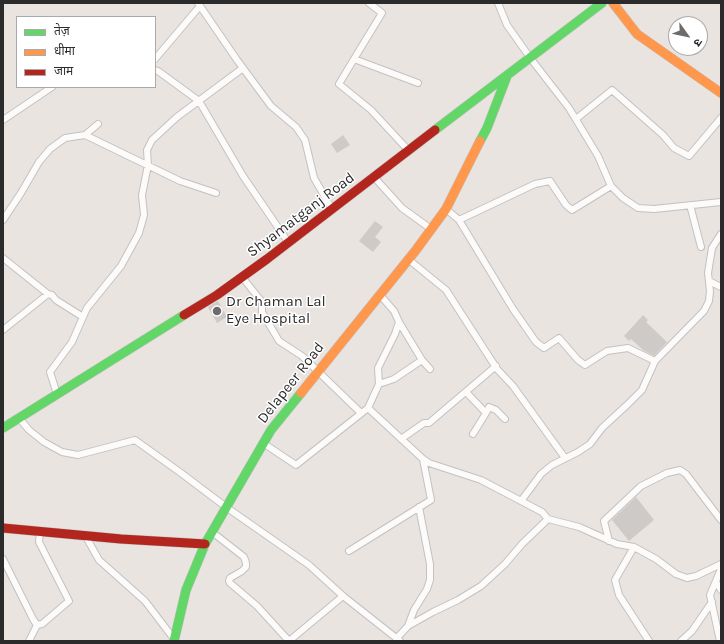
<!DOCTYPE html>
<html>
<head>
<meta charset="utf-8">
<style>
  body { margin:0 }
  #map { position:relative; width:724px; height:644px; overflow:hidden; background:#e9e4e0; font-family:Karla,"Noto Sans Devanagari",sans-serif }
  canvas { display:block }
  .frame { position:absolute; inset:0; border:4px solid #2b2b2b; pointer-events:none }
  .legend { position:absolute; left:16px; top:16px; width:140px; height:72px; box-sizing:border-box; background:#fff; border:1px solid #aaa; margin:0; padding:5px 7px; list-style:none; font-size:12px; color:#2b2b2b }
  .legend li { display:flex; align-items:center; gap:8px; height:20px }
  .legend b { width:20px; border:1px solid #aaa }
  .north { position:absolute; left:668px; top:16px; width:40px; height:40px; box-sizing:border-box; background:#fff; border:1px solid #aaa; border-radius:50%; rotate:123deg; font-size:11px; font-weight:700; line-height:16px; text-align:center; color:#2b2b2b }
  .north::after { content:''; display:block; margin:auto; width:14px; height:18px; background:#6e6c6a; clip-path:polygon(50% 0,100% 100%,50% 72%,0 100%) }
</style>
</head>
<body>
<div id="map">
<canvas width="724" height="644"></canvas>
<div class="frame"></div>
<ul class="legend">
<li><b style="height:5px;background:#63d668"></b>तेज़</li>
<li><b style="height:5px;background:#ff974d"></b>धीमा</li>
<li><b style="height:5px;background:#b3261e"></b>जाम</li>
</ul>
<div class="north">उ</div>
</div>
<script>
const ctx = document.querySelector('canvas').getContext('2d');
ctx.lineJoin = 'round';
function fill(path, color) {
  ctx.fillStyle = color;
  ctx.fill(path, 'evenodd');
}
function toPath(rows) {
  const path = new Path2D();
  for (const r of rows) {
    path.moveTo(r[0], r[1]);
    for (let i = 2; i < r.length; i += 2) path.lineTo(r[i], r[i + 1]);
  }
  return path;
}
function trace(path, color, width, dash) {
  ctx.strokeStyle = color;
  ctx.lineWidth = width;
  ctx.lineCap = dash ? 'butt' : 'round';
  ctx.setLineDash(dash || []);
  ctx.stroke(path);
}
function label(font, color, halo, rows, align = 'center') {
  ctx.font = font + ' Karla,sans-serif';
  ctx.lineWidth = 3;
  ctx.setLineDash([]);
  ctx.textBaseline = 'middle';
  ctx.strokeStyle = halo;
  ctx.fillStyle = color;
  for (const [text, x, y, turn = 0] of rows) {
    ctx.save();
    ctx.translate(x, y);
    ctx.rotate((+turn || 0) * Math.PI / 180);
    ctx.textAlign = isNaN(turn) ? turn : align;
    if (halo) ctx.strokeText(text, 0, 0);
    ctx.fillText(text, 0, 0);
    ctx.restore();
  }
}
fill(toPath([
  [343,135,350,145,337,153,331,144],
  [375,221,383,227,375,237,381,242,373,252,359,241],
  [218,301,227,317,217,323,208,307],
  [643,315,648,320,646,322,667,342,654,356,643,350,631,339,629,341,624,336],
  [636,497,654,520,629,541,612,520]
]), '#cecac7');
const street = toPath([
  [198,3,237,60,271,106,296,127,305,140,314,178,332,209],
  [369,3,382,13,354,59,418,83],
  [498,3,507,25,531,59,569,108,598,156,611,186,623,198,638,208,654,209,721,202],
  [155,59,200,6],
  [354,59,339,84,371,110,409,151],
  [155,70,158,71,199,101,243,176,288,242],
  [576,119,612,90,663,135,674,148,689,156,721,118],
  [3,120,52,87],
  [85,135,180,181,216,193],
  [374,177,402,208,431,229],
  [690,205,701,247],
  [446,209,459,220,513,309,536,342,544,348,559,338,578,360,585,365,607,351,628,348,655,361],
  [3,220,21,193,39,162,50,149,65,138,85,135,98,124],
  [459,220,535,184,550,181,566,205,572,210,611,186],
  [3,258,48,294,52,295,56,300,83,317],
  [408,259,446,290,497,369,513,386,565,458],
  [242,277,262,302,262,312,279,341,302,356,361,413],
  [709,281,721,287],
  [380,295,394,311,399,322,395,334,378,368,379,384,394,379,422,360],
  [399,322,422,360,430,369],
  [3,330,48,294],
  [466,392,486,413,473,434],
  [57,394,50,372,72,342,87,308,121,266,139,233,144,215,142,195,148,165,147,150,152,140,177,117,243,68],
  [368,408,423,459,429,463,481,480,542,512,548,519,579,527,617,544,634,547,656,559,676,574,687,578,696,576,721,564],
  [486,413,489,407,496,410,505,419],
  [19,418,29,430,44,442,62,452,78,455,135,440,181,473,226,507,309,565,343,596,400,641],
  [401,439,424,423,429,423,496,366],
  [263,443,296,465,368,408,379,384],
  [521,501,541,474,552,465,578,452,590,444,602,428,628,404,642,390,655,361,704,311,709,301,710,291,708,273,712,248,721,234],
  [212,532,244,557,246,563,246,567,242,571,230,578,229,581,230,583,257,606,289,641],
  [85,535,99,560,145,601,174,639],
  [609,541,604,521,641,486,667,473,680,470,686,474,721,520],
  [634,547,615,580,619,595,649,641],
  [349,551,431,500,423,459],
  [3,559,33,619,37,625],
  [716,582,721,590],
  [408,626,433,612,458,600,481,586,505,564,522,544,548,519],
  [29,641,37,625,42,624,69,601,39,542,40,531],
  [289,641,343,596],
  [396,641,397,638,408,626,414,610,427,589,430,580,430,564,419,507],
  [681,641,692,631,712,602],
  [720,641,710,595,721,569]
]);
const fast = toPath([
  [435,130,602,3],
  [480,141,487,128,507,76],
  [3,428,184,315],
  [174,641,186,590,205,544,271,430,301,393]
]);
const slow = toPath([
  [613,3,637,34,721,93],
  [301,393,416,250,446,209,480,141]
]);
const jam = toPath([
  [184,315,217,295,267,259,435,130],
  [3,528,121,539,205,544]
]);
trace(street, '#c3c1c2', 8);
trace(fast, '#c3c1c2', 10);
trace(slow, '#c3c1c2', 10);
trace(jam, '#c3c1c2', 10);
trace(street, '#fcfbfa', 6);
trace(fast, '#63d668', 9);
trace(slow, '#ff974d', 9);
trace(jam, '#b3261e', 9);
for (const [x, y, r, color] of [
  [217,311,5,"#6e6c6a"]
]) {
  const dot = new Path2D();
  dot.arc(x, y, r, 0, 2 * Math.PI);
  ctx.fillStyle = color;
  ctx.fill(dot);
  trace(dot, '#fff', 1.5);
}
label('15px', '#2b2b2b', '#fff', [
  ["Shyamatganj Road",301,215,-37],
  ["Delapeer Road",291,383,-52]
]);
label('15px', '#2b2b2b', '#fff', [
  ["Dr Chaman Lal",226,302],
  ["Eye Hospital",226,319]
], 'left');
</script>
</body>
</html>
